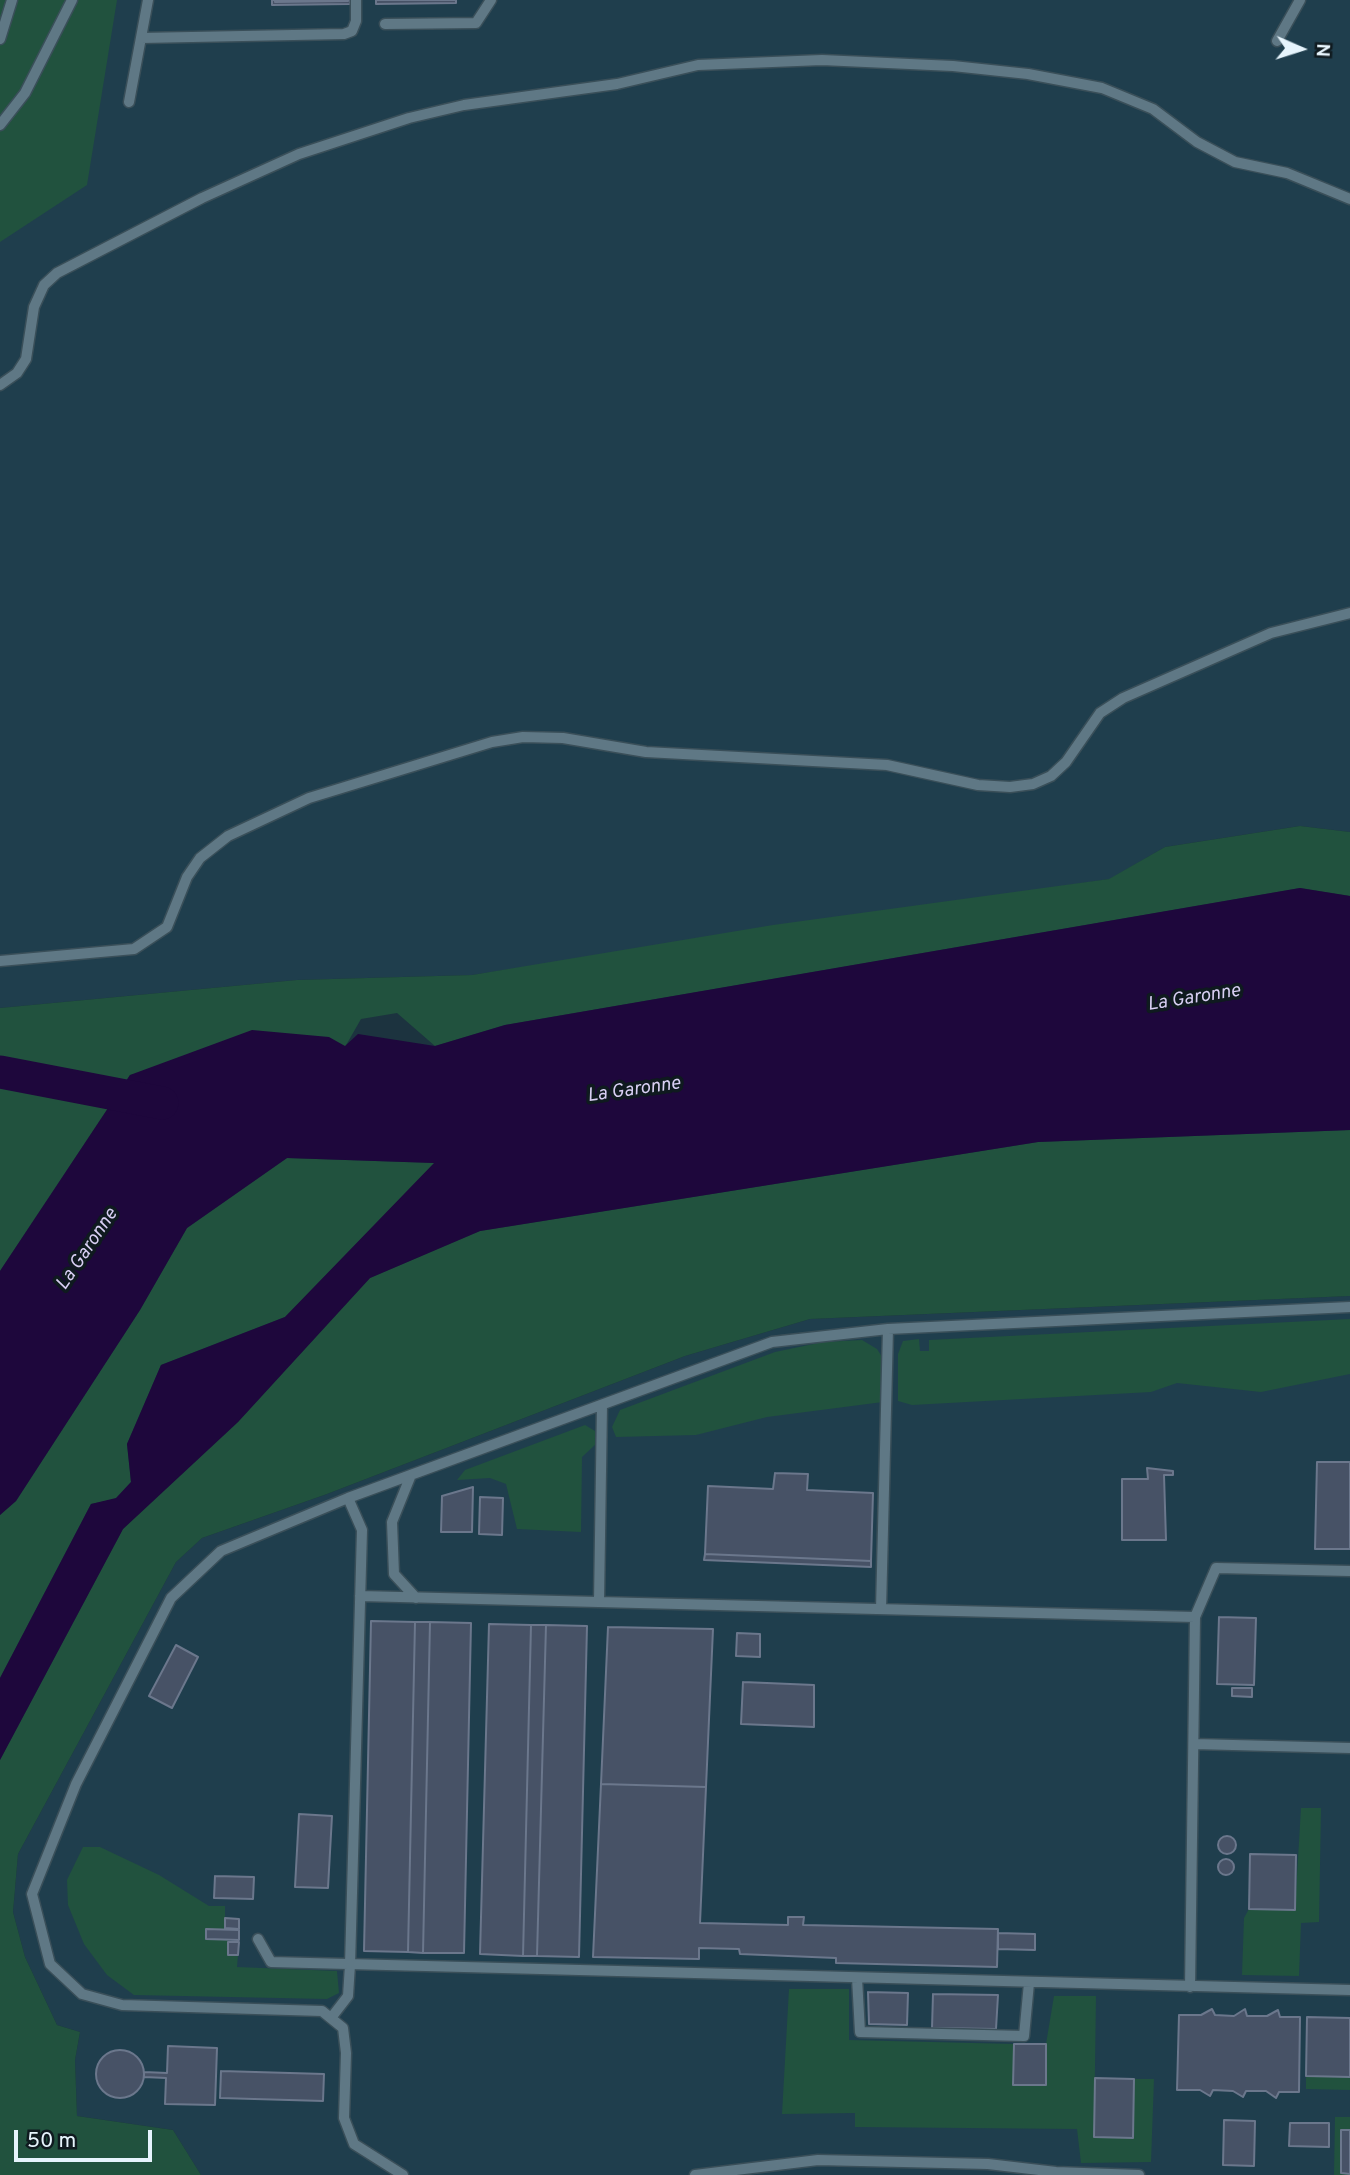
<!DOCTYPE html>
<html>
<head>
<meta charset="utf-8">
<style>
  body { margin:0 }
  #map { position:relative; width:1350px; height:2175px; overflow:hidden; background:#1c333f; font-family:Overpass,sans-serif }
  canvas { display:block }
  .north { position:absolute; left:1266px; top:14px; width:70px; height:70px; -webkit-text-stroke:5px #0f1a1f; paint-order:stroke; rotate:93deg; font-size:19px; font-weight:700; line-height:28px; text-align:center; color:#e6f4fc }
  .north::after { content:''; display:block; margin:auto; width:24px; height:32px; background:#e6f4fc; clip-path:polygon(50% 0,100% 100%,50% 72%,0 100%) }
  .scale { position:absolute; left:14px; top:2130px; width:138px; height:32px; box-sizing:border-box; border:4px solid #e6f4fc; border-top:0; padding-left:9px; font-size:21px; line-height:24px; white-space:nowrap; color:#e6f4fc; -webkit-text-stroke:5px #0f1a1f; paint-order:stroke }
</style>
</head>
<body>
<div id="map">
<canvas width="1350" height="2175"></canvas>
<div class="north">N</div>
<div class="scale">50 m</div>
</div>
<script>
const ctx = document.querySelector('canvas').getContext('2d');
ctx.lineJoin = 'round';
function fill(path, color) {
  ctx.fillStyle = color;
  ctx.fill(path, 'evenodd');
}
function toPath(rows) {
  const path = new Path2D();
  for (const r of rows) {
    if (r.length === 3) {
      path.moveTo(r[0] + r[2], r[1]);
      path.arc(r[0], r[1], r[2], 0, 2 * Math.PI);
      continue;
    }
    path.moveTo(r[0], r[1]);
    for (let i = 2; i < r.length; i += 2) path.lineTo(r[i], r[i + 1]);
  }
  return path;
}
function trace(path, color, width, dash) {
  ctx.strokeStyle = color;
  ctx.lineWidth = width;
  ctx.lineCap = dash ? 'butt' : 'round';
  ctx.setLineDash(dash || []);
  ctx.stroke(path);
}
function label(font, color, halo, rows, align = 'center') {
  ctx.font = font + ' Overpass,sans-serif';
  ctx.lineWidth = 7;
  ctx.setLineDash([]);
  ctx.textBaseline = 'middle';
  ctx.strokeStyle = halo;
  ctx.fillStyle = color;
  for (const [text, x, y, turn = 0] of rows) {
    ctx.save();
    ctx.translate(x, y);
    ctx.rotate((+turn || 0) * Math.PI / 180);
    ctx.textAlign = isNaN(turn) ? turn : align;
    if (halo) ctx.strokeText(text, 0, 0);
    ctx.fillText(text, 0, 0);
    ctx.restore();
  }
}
fill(toPath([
  [0,0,1350,0,1350,832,1300,826,1165,847,1110,879,472,975,297,980,0,1008],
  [1350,1296,1350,2175,201,2175,173,2130,77,2116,75,2060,80,2032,57,2025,25,1957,13,1912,18,1854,176,1562,202,1538,327,1494,685,1356,810,1319]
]), '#1f3e4d');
fill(toPath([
  [0,0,117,0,87,185,0,242],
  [1300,826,1350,832,1350,896,1300,888,505,1025,435,1046,397,1013,361,1019,345,1047,130,1075,0,1271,0,1008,297,980,472,975,773,925,1109,879,1165,847],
  [1350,1130,1350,1296,810,1319,685,1356,327,1494,202,1538,176,1562,18,1854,13,1912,25,1957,57,2025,80,2032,75,2060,77,2116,173,2130,201,2175,0,2175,0,1760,123,1529,238,1422,370,1278,480,1231,1038,1142],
  [287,1158,435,1163,285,1317,161,1365,127,1444,131,1482,116,1499,91,1504,0,1678,0,1515,16,1501,140,1310,187,1228],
  [1350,1319,1350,1374,1261,1392,1177,1383,1151,1392,912,1405,898,1401,898,1354,903,1341,919,1339,920,1351,929,1351,929,1340],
  [862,1340,877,1349,884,1360,883,1402,767,1417,696,1435,616,1437,612,1427,620,1410,775,1352,823,1342],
  [585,1425,595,1431,596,1444,582,1457,581,1532,517,1529,506,1484,490,1478,457,1480,465,1470],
  [1301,1808,1321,1808,1319,1922,1301,1923,1299,1976,1242,1975,1244,1918,1249,1909,1295,1910],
  [83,1847,100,1847,159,1875,209,1906,225,1906,225,1930,206,1929,206,1939,228,1940,228,1955,238,1955,237,1967,337,1971,339,1993,327,1999,134,1995,107,1975,84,1944,68,1905,67,1880],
  [789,1989,849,1989,849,2040,1014,2044,1013,2085,1046,2085,1046,2044,1054,1996,1096,1996,1094,2136,1132,2137,1134,2079,1154,2079,1151,2162,1081,2163,1077,2129,855,2127,855,2113,782,2114],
  [1306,2076,1350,2077,1350,2090,1306,2089],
  [1335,2117,1350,2117,1350,2175,1334,2175]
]), '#21523e');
fill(toPath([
  [1300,888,1350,896,1350,1130,1038,1142,480,1231,370,1278,238,1422,123,1529,0,1760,0,1678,91,1504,116,1498,131,1482,127,1444,161,1365,285,1317,434,1163,287,1158,187,1228,140,1310,16,1501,0,1515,0,1271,130,1075,252,1030,329,1037,345,1046,358,1034,435,1046,505,1025]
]), '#1e073c');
trace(toPath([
  [0,1072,162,1103]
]), '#1e073c', 33);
const building = toPath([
  [272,0,350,0,350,4,272,5,272,0],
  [275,0,348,0,348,1,275,2,275,0],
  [376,0,456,0,456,3,376,4,376,0],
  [1317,1462,1350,1462,1350,1549,1315,1549,1317,1462],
  [1147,1468,1173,1471,1173,1475,1164,1475,1166,1540,1122,1540,1122,1479,1148,1479,1147,1468],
  [775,1473,808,1474,807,1490,873,1493,871,1561,705,1554,708,1486,773,1489,775,1473],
  [473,1487,472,1532,441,1532,442,1496,473,1487],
  [480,1497,503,1498,502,1535,479,1534,480,1497],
  [705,1554,871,1561,871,1567,704,1560,705,1554],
  [1219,1617,1256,1618,1254,1685,1217,1684,1219,1617],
  [371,1621,415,1622,408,1952,364,1951,371,1621],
  [415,1622,430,1622,423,1953,408,1952,415,1622],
  [430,1622,471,1623,464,1953,423,1953,430,1622],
  [489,1624,531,1625,523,1956,480,1954,489,1624],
  [531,1625,546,1625,537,1956,523,1956,531,1625],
  [546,1625,587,1626,579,1957,537,1956,546,1625],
  [608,1627,713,1629,706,1787,601,1784,608,1627],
  [737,1633,760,1634,760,1657,736,1656,737,1633],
  [176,1645,198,1657,172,1708,149,1696,176,1645],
  [743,1682,814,1685,814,1727,741,1724,743,1682],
  [1232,1688,1252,1688,1252,1697,1232,1696,1232,1688],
  [601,1784,706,1787,700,1923,788,1925,788,1917,804,1917,803,1925,998,1929,997,1967,836,1963,836,1958,740,1954,739,1949,699,1948,699,1959,593,1957,601,1784],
  [299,1814,332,1816,328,1888,295,1887,299,1814],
  [1227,1845,9],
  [1250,1854,1296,1855,1295,1910,1249,1909,1250,1854],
  [1226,1867,8],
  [215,1876,254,1877,253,1899,214,1898,215,1876],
  [225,1918,239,1919,239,1929,225,1928,225,1918],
  [206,1929,239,1930,239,1940,206,1939,206,1929],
  [998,1933,1035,1934,1035,1950,998,1949,998,1933],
  [228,1942,239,1942,238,1955,228,1955,228,1942],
  [868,1992,908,1993,907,2025,869,2024,868,1992],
  [933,1994,998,1995,996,2029,932,2028,933,1994],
  [1212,2009,1215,2015,1234,2016,1245,2009,1247,2016,1267,2016,1278,2010,1280,2017,1300,2017,1299,2092,1279,2092,1276,2098,1266,2091,1246,2091,1243,2097,1233,2091,1213,2090,1210,2096,1200,2090,1177,2090,1179,2015,1201,2015,1212,2009],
  [1307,2017,1350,2018,1350,2077,1306,2076,1307,2017],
  [1014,2044,1046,2044,1046,2085,1013,2085,1014,2044],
  [168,2046,217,2048,215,2105,165,2104,166,2078,144,2077,144,2072,167,2073,168,2046],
  [120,2074,24],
  [221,2071,324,2074,323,2101,220,2098,221,2071],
  [1095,2078,1134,2079,1133,2138,1094,2137,1095,2078],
  [1224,2120,1255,2121,1254,2166,1223,2165,1224,2120],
  [1290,2123,1329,2123,1329,2147,1289,2146,1290,2123],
  [1341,2130,1350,2130,1350,2174,1341,2173,1341,2130]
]);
fill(building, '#475266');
trace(building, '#6b778c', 2);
const lane = toPath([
  [385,24,476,23,491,0],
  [141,38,344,34,352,31,356,21,356,0],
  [0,39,12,0],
  [1277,41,1300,0],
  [129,102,148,0],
  [0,125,25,93,72,0],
  [0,385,17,373,26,359,34,307,44,285,57,273,202,198,299,154,409,118,464,105,617,84,698,65,822,60,953,66,1028,74,1102,88,1153,109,1197,142,1235,162,1287,173,1350,199],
  [0,961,134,949,167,927,187,877,200,858,228,836,309,798,492,742,523,737,563,738,646,752,887,765,978,785,1010,787,1033,784,1051,776,1066,762,1100,713,1123,698,1271,633,1350,613],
  [411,1475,392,1522,394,1574,416,1598],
  [360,1596,1195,1617,1190,1987],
  [599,1602,602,1405],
  [881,1609,888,1329],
  [1195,1617,1216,1568,1350,1571],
  [1194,1744,1350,1748],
  [258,1939,271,1962,1350,1990],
  [857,1978,860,2032,1024,2036,1029,1983],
  [331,2018,348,1996,350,1965,362,1530,348,1498],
  [403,2175,354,2144,344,2118,346,2053,343,2028,322,2011,122,2005,82,1994,50,1964,32,1894,76,1784,171,1598,221,1551,348,1498,772,1342,888,1329,1350,1307],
  [695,2175,818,2160,988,2164,1056,2172,1139,2175]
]);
trace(lane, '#3a4f59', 13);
trace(lane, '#5f7885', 10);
label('italic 19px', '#d8cff3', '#0f1a1f', [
  ["La Garonne",1194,999,-9],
  ["La Garonne",634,1091,-8],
  ["La Garonne",88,1250,-56]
]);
</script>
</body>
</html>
